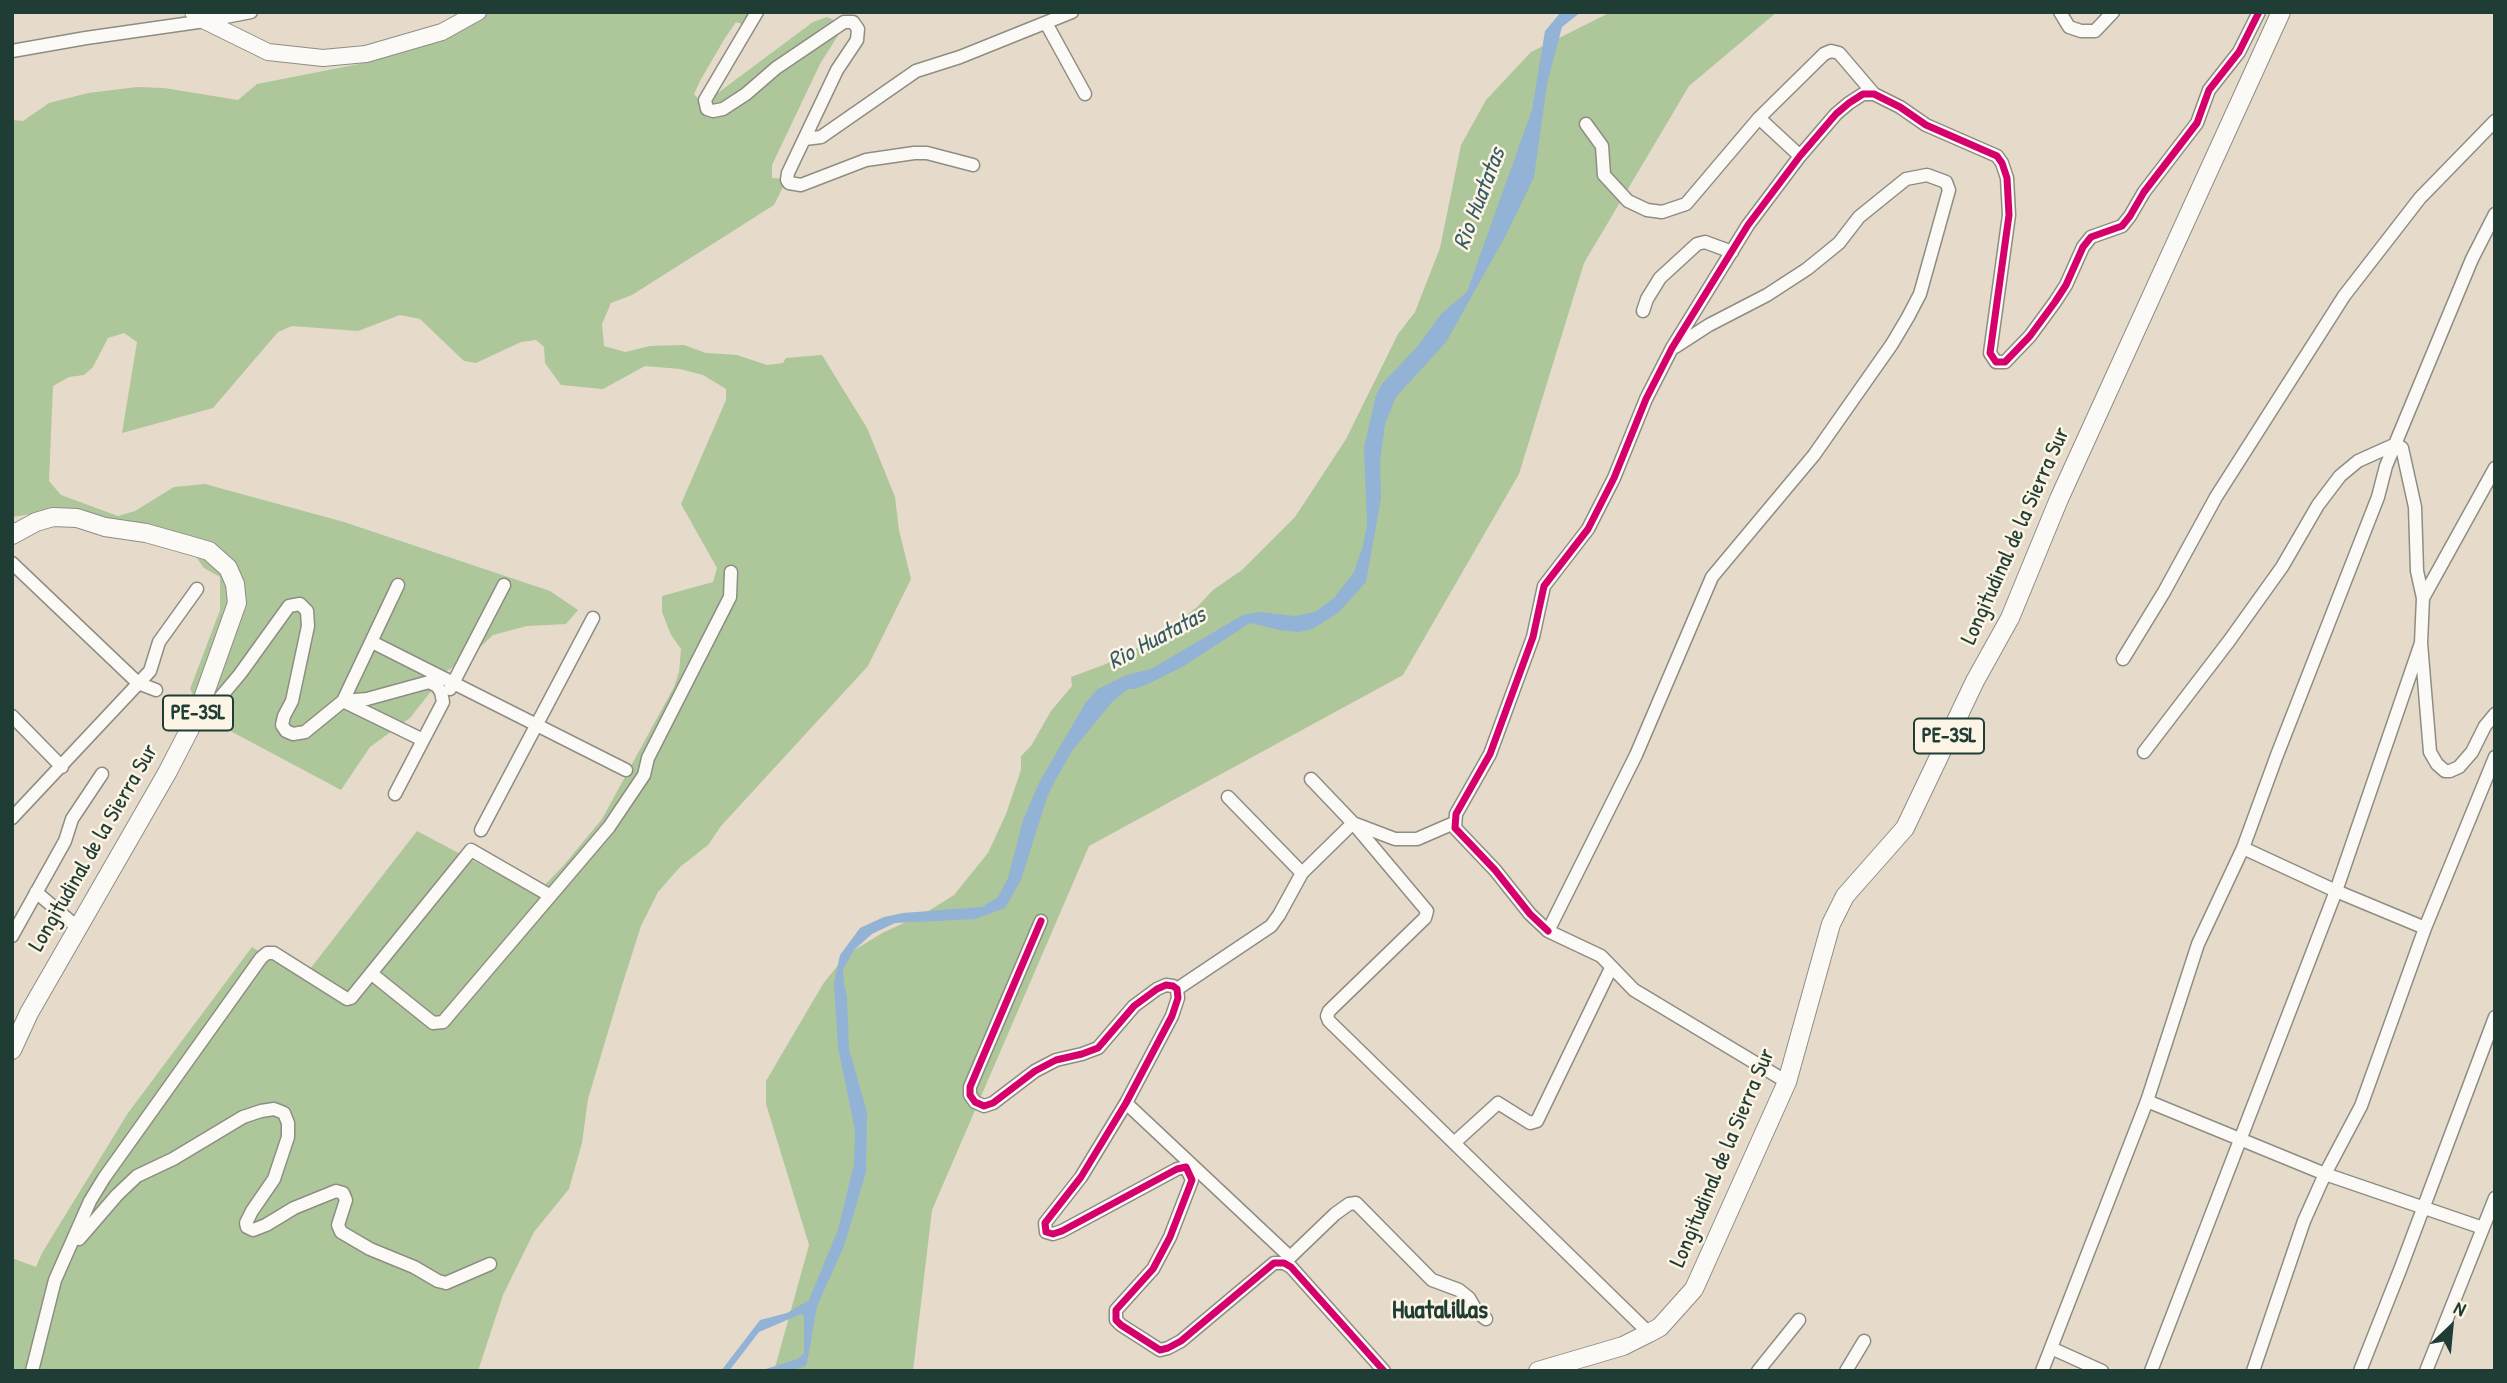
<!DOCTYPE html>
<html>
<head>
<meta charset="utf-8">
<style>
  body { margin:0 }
  #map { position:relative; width:2507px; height:1383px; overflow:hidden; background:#e6dbcb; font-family:"Patrick Hand",sans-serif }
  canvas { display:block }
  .frame { position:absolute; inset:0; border:14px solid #1f3d34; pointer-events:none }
  .north { position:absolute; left:2416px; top:1292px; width:70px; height:70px; -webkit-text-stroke:5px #fcf5e5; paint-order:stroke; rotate:26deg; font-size:19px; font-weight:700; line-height:28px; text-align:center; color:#1f3d34 }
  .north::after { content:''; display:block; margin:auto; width:24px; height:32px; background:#1f3d34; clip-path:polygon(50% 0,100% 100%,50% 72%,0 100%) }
</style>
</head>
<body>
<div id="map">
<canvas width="2507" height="1383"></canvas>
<div class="frame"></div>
<div class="north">N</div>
</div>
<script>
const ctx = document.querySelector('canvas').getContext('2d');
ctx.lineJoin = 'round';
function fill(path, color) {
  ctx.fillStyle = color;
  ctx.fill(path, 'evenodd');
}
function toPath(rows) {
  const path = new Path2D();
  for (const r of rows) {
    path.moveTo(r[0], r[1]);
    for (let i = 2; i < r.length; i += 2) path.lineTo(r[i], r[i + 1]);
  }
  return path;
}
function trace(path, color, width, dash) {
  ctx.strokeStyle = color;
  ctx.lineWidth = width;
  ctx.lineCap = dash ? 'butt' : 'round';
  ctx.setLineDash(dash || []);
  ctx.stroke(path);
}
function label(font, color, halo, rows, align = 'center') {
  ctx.font = font + ' "Patrick Hand",sans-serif';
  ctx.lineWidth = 5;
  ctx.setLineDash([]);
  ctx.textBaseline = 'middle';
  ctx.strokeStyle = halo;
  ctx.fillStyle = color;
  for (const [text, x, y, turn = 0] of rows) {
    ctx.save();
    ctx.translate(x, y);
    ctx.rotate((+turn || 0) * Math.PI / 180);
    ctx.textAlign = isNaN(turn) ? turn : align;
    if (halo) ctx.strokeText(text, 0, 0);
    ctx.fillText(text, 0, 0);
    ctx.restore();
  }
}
fill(toPath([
  [491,12,759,12,745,25,736,22,725,38,700,81,694,94,703,104,813,22,827,17,838,22,842,29,820,64,772,165,772,178,787,179,774,205,632,295,611,303,602,324,604,346,625,352,650,346,684,345,706,353,737,355,767,365,783,363,786,358,822,355,867,428,874,445,895,497,899,530,911,579,868,666,721,826,708,845,680,867,658,892,641,926,619,995,588,1099,582,1143,569,1189,534,1232,503,1295,478,1371,12,1371,12,1258,36,1267,42,1253,128,1113,252,947,303,978,417,831,536,894,564,865,602,819,674,687,679,672,681,649,671,635,662,612,662,596,713,582,717,568,681,504,726,400,726,389,703,375,680,369,645,366,603,389,561,385,545,363,544,347,536,340,521,342,476,363,464,361,420,319,400,315,358,331,292,326,278,332,213,408,122,433,137,342,124,333,108,338,93,367,84,375,69,377,53,386,49,481,61,495,118,516,135,511,174,487,205,484,344,522,550,591,578,610,566,624,527,626,493,635,473,654,447,671,410,718,370,747,341,790,206,718,190,689,220,610,220,577,204,568,184,540,60,510,12,517,12,120,23,121,49,103,88,93,137,87,164,88,238,100,257,84,359,64,408,51,456,31],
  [1611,12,1777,12,1689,86,1584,263,1519,474,1403,675,1089,846,932,1210,913,1371,774,1371,809,1245,766,1104,766,1081,823,984,846,955,884,932,922,915,954,895,988,853,1006,814,1021,770,1021,756,1031,746,1051,711,1072,686,1071,677,1106,664,1145,644,1174,625,1197,607,1213,590,1242,570,1295,517,1346,439,1398,334,1415,312,1440,248,1461,145,1486,100,1531,52]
]), '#adc69a');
fill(toPath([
  [1561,12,1581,12,1562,27,1547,84,1534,177,1506,235,1446,342,1396,397,1385,424,1380,461,1381,498,1366,582,1338,613,1312,629,1299,632,1280,630,1250,623,1182,667,1148,684,1134,689,1128,689,1112,702,1072,751,1055,781,1047,797,1021,880,1005,908,975,919,895,923,872,934,854,950,843,970,844,983,847,997,849,1049,867,1112,866,1172,844,1246,817,1306,807,1363,804,1367,787,1371,759,1371,798,1359,804,1353,804,1316,801,1314,759,1332,729,1371,721,1371,760,1320,787,1313,809,1300,838,1230,854,1164,855,1130,838,1047,834,983,840,955,860,928,884,917,903,913,982,907,998,897,1008,878,1023,820,1040,781,1086,702,1098,689,1127,675,1151,669,1243,615,1260,612,1295,616,1315,612,1335,597,1354,572,1363,546,1367,524,1364,448,1376,395,1382,384,1417,347,1442,313,1467,292,1532,110,1545,31]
]), '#92b2d6');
const street = toPath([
  [757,12,705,100,707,109,713,111,723,109,746,94,776,68,844,22,853,22,858,29,857,40,837,70,788,173,787,180,789,183,801,185,866,160,914,153,927,153,973,165],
  [2060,12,2069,27,2081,31,2095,31,2113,12],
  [1046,23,1085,94],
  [12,51,86,38,205,21,251,12],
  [1759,118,1800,156],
  [1586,124,1602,146,1604,175,1628,201,1647,210,1662,212,1686,204,1759,118,1824,54,1831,51,1839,53,1874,94],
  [805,139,821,137,916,71,960,57,1072,12],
  [1643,311,1647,299,1660,278,1697,244,1705,242,1732,252],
  [1675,347,1709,325,1767,295,1807,269,1839,243,1859,217,1906,179,1927,175,1946,182,1949,190,1920,294,1908,317,1892,344,1814,455,1712,577,1636,755,1548,931,1601,956,1634,990,1787,1082],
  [2396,444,2402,448,2415,507,2417,571,2423,598,2421,643,2430,752,2437,764,2445,771,2450,771,2459,767,2472,752,2485,726,2495,714],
  [12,563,138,683,156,690],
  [398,585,343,701,423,740],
  [2423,598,2495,468],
  [372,642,626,770],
  [2123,659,2164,592,2216,497,2344,296,2420,198,2495,121],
  [450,689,504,585],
  [197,715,213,706,240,674,289,606,300,604,307,611,308,626,292,701,284,716,282,725,286,731,293,734,305,732,343,701,367,699,429,682,437,686,441,692,443,702,395,794],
  [12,716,62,767],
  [2144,752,2229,641,2282,567,2318,505,2340,476,2358,461,2396,444],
  [1311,779,1353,823,1427,911,1425,918,1329,1011,1327,1016,1329,1021,1649,1333],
  [1228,797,1302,873],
  [12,818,150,671,159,642,197,589],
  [481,830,593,618],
  [2243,848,2336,891,2425,928],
  [36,892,77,927],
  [1041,921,970,1087,970,1095,975,1102,984,1106,993,1103,1035,1071,1056,1060,1082,1054,1098,1048,1134,1006,1157,989,1166,985,1173,986,1177,989,1178,998,1172,1016,1126,1103,1081,1177,1045,1223,1046,1232,1053,1234,1062,1231,1177,1169,1186,1167,1192,1180,1170,1237,1153,1269,1116,1310,1116,1320,1121,1325,1160,1350,1168,1348,1181,1341,1274,1263,1284,1263,1291,1267,1384,1371],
  [1548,931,1530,914,1495,870,1455,828,1456,814,1490,754,1533,637,1544,586,1588,529,1614,478,1646,399,1672,348,1748,225,1800,156,1836,114,1849,103,1863,94,1874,94,1900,107,1926,125,1997,156,2002,163,2007,178,2009,215,1990,353,1996,362,2005,362,2030,336,2055,302,2066,285,2083,247,2091,237,2122,226,2130,216,2144,192,2197,123,2209,90,2239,52,2259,12],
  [12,936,65,841,72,819,102,774],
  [372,974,433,1023,443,1022,609,827,644,775,648,758,730,597,731,572],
  [1177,989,1271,926,1279,915,1302,873,1353,823,1395,839,1417,839,1454,823],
  [2147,1101,2325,1174,2483,1228],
  [1126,1103,1290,1257],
  [1454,1143,1498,1103,1530,1123,1537,1121,1611,968],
  [79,1239,117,1195,137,1176,173,1159,243,1117,261,1111,274,1109,284,1113,288,1123,288,1137,274,1179,252,1211,246,1223,247,1227,253,1230,266,1225,294,1208,336,1191,343,1193,346,1200,338,1225,341,1232,370,1249,414,1267,438,1281,446,1283,490,1264],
  [1284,1263,1335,1214,1349,1204,1356,1203,1432,1280,1459,1290,1469,1298,1477,1312,1486,1319],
  [2051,1348,2102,1371],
  [32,1371,55,1280,90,1201,104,1178,261,958,267,953,274,953,347,999,351,998,471,850,549,895],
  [1758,1371,1799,1320],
  [1846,1371,1864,1341],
  [2042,1371,2147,1101,2198,944,2243,848,2277,755,2378,497,2386,466,2472,259,2495,214],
  [2151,1371,2336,891,2421,643],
  [2253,1371,2304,1221,2325,1174,2361,1106,2425,928,2495,757],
  [2360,1371,2400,1270,2495,1017],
  [2426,1371,2495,1198]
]);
const secondary = toPath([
  [193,12,205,21,268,52,323,58,366,54,442,32,478,12]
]);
const primary = toPath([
  [12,535,36,522,53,517,77,518,105,527,146,533,192,546,209,551,228,568,235,584,237,603,197,715,167,773,29,1013,12,1050],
  [1538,1371,1623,1346,1649,1333,1660,1327,1694,1289,1787,1082,1831,924,1845,896,1905,828,1975,681,2010,618,2059,499,2281,12]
]);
trace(street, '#8e8d84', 15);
trace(secondary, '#8e8d84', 18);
trace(primary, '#8e8d84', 20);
trace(street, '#fbfaf7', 12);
trace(secondary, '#fbfaf7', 16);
trace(primary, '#fbfaf7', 18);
trace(toPath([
  [1041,921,970,1087,970,1095,975,1102,984,1106,993,1103,1035,1071,1056,1060,1082,1054,1098,1048,1134,1006,1157,989,1166,985,1173,986,1177,989,1178,998,1172,1016,1126,1103,1081,1177,1045,1223,1046,1232,1053,1234,1062,1231,1177,1169,1186,1167,1192,1180,1170,1237,1153,1269,1116,1310,1116,1320,1121,1325,1160,1350,1168,1348,1181,1341,1274,1263,1284,1263,1291,1267,1384,1371],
  [1548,931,1530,914,1495,870,1455,828,1456,814,1490,754,1533,637,1544,586,1588,529,1614,478,1646,399,1672,348,1748,225,1800,156,1836,114,1849,103,1863,94,1874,94,1900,107,1926,125,1997,156,2002,163,2007,178,2009,215,1990,353,1996,362,2005,362,2030,336,2055,302,2066,285,2083,247,2091,237,2122,226,2130,216,2144,192,2197,123,2209,90,2239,52,2259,12]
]), '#d6006c', 7);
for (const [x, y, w] of [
  [198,713,70],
  [1949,736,70]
]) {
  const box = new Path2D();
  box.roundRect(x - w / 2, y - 17.5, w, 35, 5);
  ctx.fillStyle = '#fcf5e5';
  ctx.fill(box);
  trace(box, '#1f3d34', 2);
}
label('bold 21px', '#1f3d34', null, [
  ["PE-3SL",198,713],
  ["PE-3SL",1949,736]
]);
label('23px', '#1f3d34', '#fcf5e5', [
  ["Longitudinal de la Sierra Sur",2016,536,-66],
  ["Longitudinal de la Sierra Sur",94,848,-60],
  ["Longitudinal de la Sierra Sur",1723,1158,-67]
]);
label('italic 24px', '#375b66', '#fcf5e5', [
  ["Rio Huatatas",1480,199,-69],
  ["Rio Huatatas",1157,639,-28]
]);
label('bold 26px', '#1f3d34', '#fcf5e5', [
  ["Huatalillas",1440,1311]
]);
</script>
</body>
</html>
